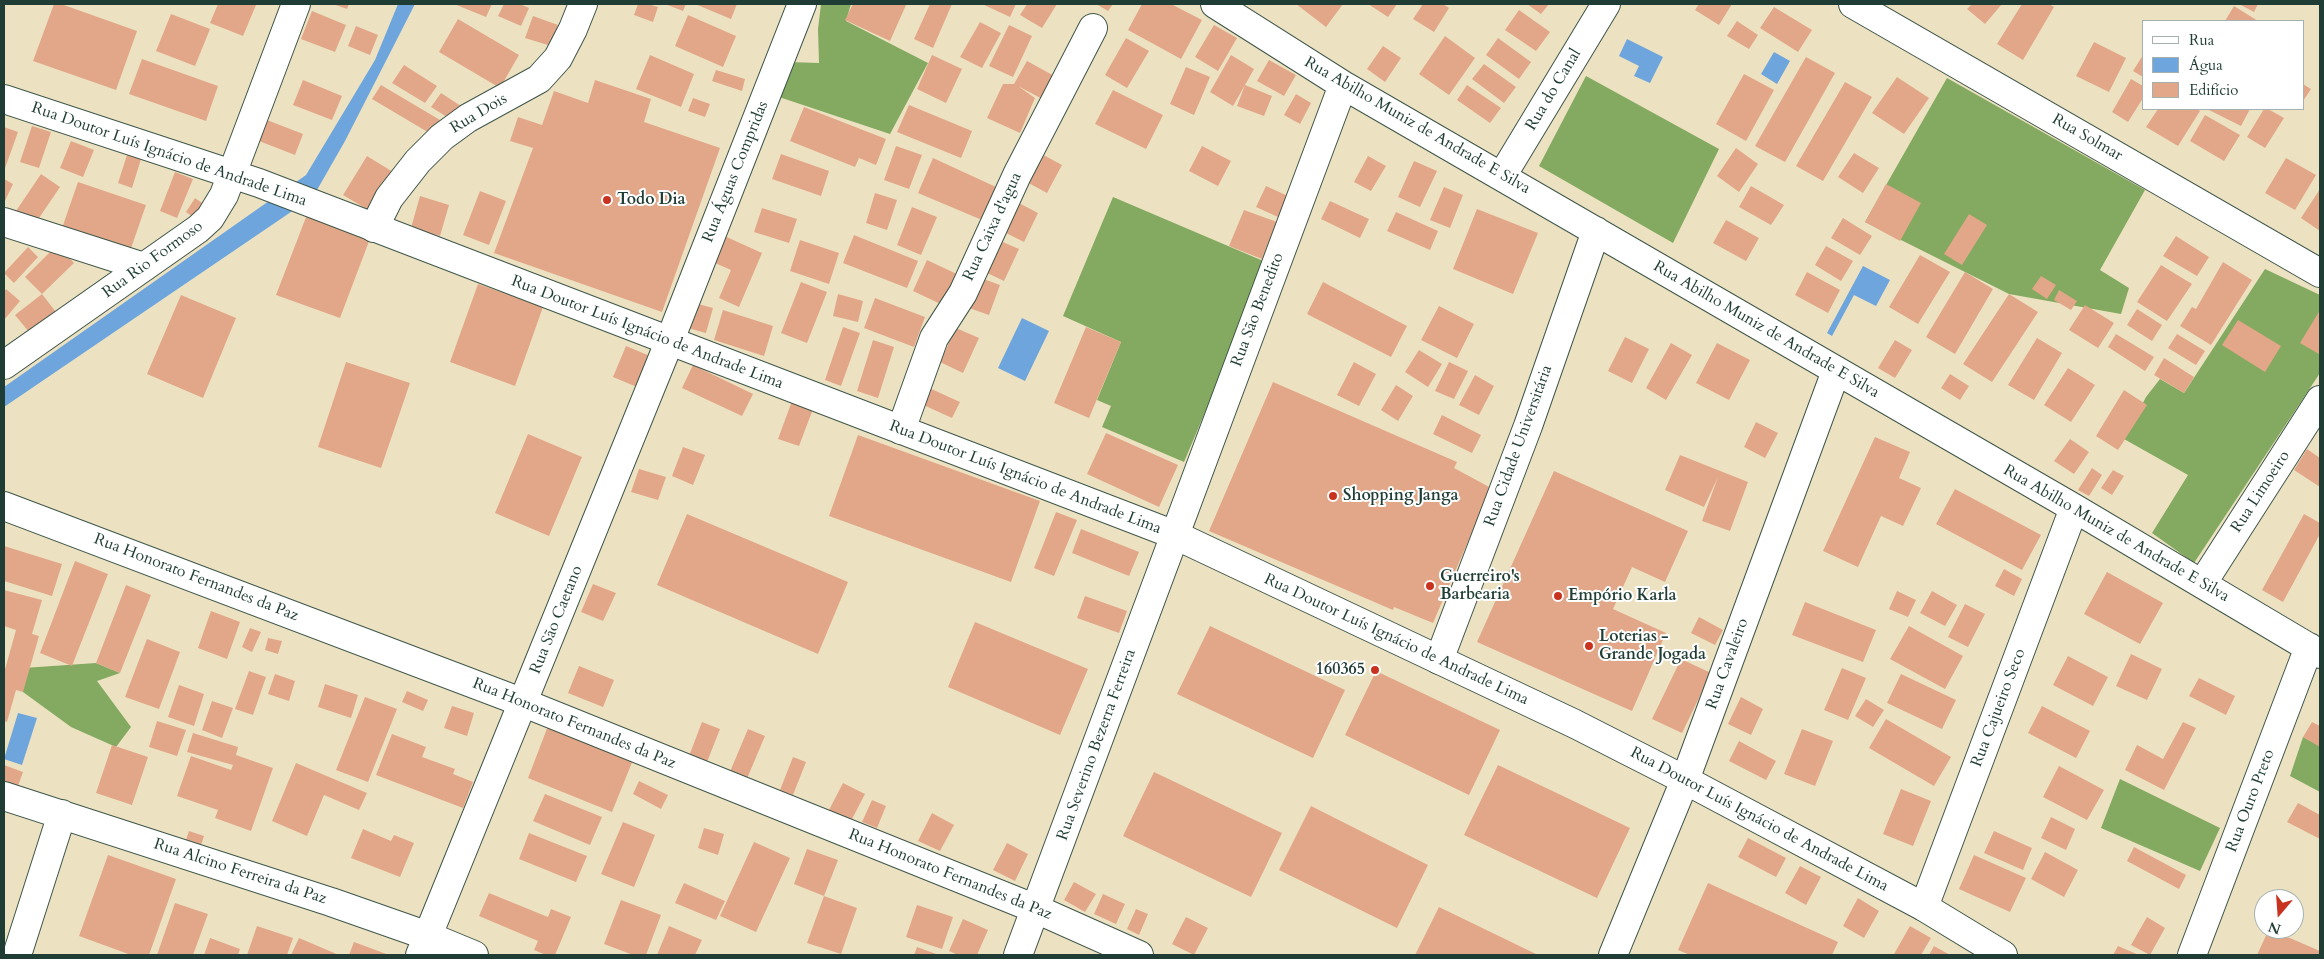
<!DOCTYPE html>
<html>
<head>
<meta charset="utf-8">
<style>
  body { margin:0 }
  #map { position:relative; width:2324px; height:959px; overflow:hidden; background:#ece2c2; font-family:Cardo,serif }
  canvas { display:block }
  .frame { position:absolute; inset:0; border:5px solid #1f3d34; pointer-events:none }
  .legend { position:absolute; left:2142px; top:20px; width:162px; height:90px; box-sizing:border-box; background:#fff; border:1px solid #a5b1ae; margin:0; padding:6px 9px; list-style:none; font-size:15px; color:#1f3d34 }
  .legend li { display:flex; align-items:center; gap:10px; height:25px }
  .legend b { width:25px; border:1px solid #a5b1ae }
  .north { position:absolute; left:2254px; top:889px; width:50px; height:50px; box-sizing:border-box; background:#fff; border:1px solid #a5b1ae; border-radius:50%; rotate:198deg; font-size:14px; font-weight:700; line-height:20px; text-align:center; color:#1f3d34 }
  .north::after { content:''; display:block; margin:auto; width:18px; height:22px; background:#c8321e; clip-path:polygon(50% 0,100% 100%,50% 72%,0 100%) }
</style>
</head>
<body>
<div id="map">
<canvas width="2324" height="959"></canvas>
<div class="frame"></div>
<ul class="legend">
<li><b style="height:6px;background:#fff"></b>Rua</li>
<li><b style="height:14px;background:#6ea5dc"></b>Água</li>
<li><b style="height:14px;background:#e2a788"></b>Edifício</li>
</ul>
<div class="north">N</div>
</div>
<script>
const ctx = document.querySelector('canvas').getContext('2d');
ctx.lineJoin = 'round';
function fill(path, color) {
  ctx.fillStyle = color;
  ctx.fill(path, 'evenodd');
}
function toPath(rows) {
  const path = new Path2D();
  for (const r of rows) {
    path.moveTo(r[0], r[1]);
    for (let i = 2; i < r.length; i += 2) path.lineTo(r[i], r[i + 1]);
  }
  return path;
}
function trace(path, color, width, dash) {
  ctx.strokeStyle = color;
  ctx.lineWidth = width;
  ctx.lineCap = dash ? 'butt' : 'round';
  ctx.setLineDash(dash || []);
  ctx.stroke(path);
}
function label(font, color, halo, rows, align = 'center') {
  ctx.font = font + ' Cardo,serif';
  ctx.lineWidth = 4;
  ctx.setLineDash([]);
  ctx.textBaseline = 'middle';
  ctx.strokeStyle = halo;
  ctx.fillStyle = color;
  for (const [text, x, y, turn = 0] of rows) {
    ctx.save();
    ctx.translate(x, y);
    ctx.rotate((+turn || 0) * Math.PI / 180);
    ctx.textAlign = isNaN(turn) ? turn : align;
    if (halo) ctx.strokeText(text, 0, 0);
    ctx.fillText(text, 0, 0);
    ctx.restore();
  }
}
fill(toPath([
  [821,4,851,4,846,21,928,63,890,134,779,97,787,62,819,63,818,29],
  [1586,76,1719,149,1673,243,1539,166],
  [1947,78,2145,190,2100,270,2129,288,2121,314,2009,294,1865,222],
  [1113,197,1268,263,1184,462,1102,427,1111,406,1097,400,1121,342,1063,316],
  [2265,269,2320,295,2320,373,2194,563,2152,533,2188,475,2124,439,2146,397,2160,379,2184,393],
  [96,663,120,673,97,681,131,727,116,747,71,727,23,692,9,669],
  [2303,737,2320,746,2320,792,2290,776],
  [2120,779,2220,828,2200,871,2101,828]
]), '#83aa60');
fill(toPath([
  [398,4,415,4,345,141,313,197,4,407,4,387,306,175,375,60],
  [1627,39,1663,57,1650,83,1634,76,1639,66,1619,56],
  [1774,52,1790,61,1777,84,1761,74],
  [1863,266,1890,280,1876,306,1854,295,1832,336,1827,333],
  [1022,318,1049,331,1025,381,998,368],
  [18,713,37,718,22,765,4,759]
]), '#6ea5dc');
fill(toPath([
  [54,4,61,4,137,31,116,90,33,61],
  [218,4,256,5,243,36,210,23],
  [333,4,349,4,347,9],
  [454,4,492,4,486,17],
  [504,4,520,4,529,8,521,26,498,16],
  [638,4,648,4,658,7,653,22,634,15],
  [665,4,686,4,683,11],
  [695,4,737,4,731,19],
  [853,4,903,4,906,5,890,41,845,20],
  [930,4,952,4,933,48,914,39],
  [982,4,1016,4,1010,17],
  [1027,4,1057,4,1042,28,1020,15],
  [1096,4,1113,4,1108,11],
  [1142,4,1171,4,1202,20,1181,59,1128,30],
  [1296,4,1343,4,1326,27],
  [1368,4,1397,4,1388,17],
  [1423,4,1443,4,1449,8,1434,32,1413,19],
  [1527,4,1549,4,1541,14],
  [1699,4,1732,4,1719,25,1695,10],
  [1972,4,2002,4,1985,24,1967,9],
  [2022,4,2049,4,2054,7,2023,60,1997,44],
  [2239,4,2258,4,2254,12],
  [2234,6,2258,21,2225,21],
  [1774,7,1812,30,1798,52,1760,28],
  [1519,10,1550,32,1536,51,1505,30],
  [312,11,346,25,335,52,301,39],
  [171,14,210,29,195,66,156,51],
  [688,15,736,36,723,67,675,46],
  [533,16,558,25,551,46,525,38],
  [458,19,519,55,500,88,439,52],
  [1737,21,1758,35,1749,49,1727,36],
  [980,22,1001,33,982,68,960,57],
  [1009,25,1032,36,1013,77,989,66],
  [1214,25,1237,38,1218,71,1195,57],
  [356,26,378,35,370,55,348,46],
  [1445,36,1475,58,1449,95,1419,74],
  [1126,38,1149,51,1127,88,1105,75],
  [1498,38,1531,62,1519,79,1486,55],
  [2094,42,2126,58,2109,92,2076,76],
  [1383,46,1401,58,1385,82,1367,69],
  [650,55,694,74,681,107,636,89],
  [932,55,962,69,946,103,917,89],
  [1231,55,1254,69,1245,85,1272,96,1264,116,1237,106,1245,85,1233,106,1210,92],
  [2143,55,2143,77,2133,71],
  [1806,57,1835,73,1785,162,1755,146],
  [142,59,218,86,206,121,129,94],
  [1269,60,1296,75,1284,96,1257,81],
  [1027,61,1058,78,1046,101,1018,86,1035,98,1020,133,987,118,1003,84,1014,84],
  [1484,64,1516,87,1504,103,1472,79],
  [404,65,437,86,425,103,392,83],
  [1186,67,1210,77,1194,115,1170,104],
  [716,70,745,79,742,91,712,81],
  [1744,74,1774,90,1746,141,1716,124],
  [1897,77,1929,98,1904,134,1872,113],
  [2131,79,2143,86,2143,98,2128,122,2112,112],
  [303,80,342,96,332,120,293,105],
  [595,80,651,99,644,122,720,148,662,312,494,253,533,148,510,141,518,117,542,125,554,91,588,103],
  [1845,82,1872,97,1823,181,1796,166],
  [2303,84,2311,89,2303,101],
  [381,85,440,120,431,134,372,99],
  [1467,85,1501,108,1490,123,1457,100],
  [1113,90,1163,115,1146,149,1095,124],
  [441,93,464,108,455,122,431,107],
  [1296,94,1311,103,1300,124,1284,115],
  [693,98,710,104,705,117,688,111],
  [909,105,972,131,961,158,897,132],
  [804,107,886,139,876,165,859,158,855,167,790,141],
  [2158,109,2197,109,2200,111,2178,146,2146,127],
  [2207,109,2250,109,2241,126],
  [2264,109,2268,109,2284,118,2265,148,2247,137],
  [2205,115,2240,135,2224,161,2190,141],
  [267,120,303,134,295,155,259,141],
  [32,126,51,132,39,168,20,162],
  [4,127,18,132,4,171],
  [71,141,94,150,83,177,60,168],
  [896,146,922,155,909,189,884,180],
  [1202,146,1231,161,1218,186,1189,171],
  [1736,148,1758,164,1739,192,1717,176],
  [1038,152,1062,165,1047,193,1023,180],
  [1854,153,1879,168,1863,193,1838,177],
  [781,154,829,171,821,196,772,179],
  [127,155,141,159,132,188,118,183],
  [367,156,393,172,370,211,343,195],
  [1368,156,1386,166,1371,191,1354,182],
  [933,158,996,187,982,220,918,193],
  [2286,158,2316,175,2295,210,2265,193],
  [1414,161,1437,171,1420,207,1398,197],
  [175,172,193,179,177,218,160,211],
  [41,174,60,187,35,224,16,211],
  [4,179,13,184,4,203],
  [78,182,146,205,129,254,61,231],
  [1886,184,1921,203,1900,241,1865,222],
  [1266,186,1288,196,1278,217,1256,207],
  [1751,186,1784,205,1771,225,1739,207],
  [1444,187,1463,195,1450,228,1430,220],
  [2320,189,2320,231,2301,218],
  [480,191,506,201,489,245,463,235],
  [875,193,897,200,887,230,866,223],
  [420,196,449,205,440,236,411,228],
  [195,198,208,207,199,221,186,212],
  [1015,201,1038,213,1024,242,1000,230],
  [1330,201,1369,219,1360,238,1321,219],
  [912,207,937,217,921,255,897,245],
  [762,208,797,219,789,243,754,232],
  [1477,209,1538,233,1513,294,1453,269],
  [1244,210,1277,222,1262,259,1229,246],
  [308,212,371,236,340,318,276,295],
  [1396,212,1438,231,1430,250,1387,231],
  [1969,214,1987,225,1962,265,1944,254],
  [1843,218,1872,236,1860,255,1831,238],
  [1726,220,1759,238,1746,261,1713,243],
  [720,234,762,253,739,307,719,298,731,270,708,260],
  [854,235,918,261,907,288,843,263],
  [2176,236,2209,257,2197,276,2163,256],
  [800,240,839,253,829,284,790,271],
  [998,240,1019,249,1004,281,983,271],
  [57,245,74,263,42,294,56,312,29,332,15,315,42,294,25,277],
  [1826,246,1853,261,1841,281,1815,265],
  [28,247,38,257,14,283,4,273],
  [1920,255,1950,272,1918,324,1889,307],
  [927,260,961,276,947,307,913,291],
  [2223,262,2252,280,2211,345,2180,326,2192,307,2196,309],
  [2161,265,2192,284,2167,321,2137,302],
  [1807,272,1840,290,1828,313,1795,295],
  [1965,272,1993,289,1955,354,1926,337],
  [2041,276,2056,285,2047,299,2032,289],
  [981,278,1000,285,989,315,969,308],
  [801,282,827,292,807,343,781,333],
  [1323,282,1407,326,1391,357,1307,314],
  [478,284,543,307,515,386,450,362],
  [6,289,20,301,4,320,4,292],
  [2059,290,2077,301,2071,310,2054,300],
  [838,294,863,301,858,322,833,316],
  [2009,294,2038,312,1992,382,1963,364],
  [181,295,236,318,203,398,147,374],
  [875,298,925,317,914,347,864,328],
  [691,302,713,308,706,333,684,327],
  [2085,305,2114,323,2098,348,2069,330],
  [1439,306,1474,324,1457,358,1421,340],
  [2137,309,2162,325,2152,341,2127,325],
  [723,310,773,326,764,356,714,340],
  [2320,310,2320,353,2319,354,2300,343],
  [2238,320,2281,346,2265,372,2222,345],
  [843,327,860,333,841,386,825,380],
  [1086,327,1121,342,1089,418,1054,403],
  [956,328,979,338,963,373,940,362],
  [2116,334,2154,357,2145,371,2108,347],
  [2177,334,2205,351,2196,365,2168,348],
  [1625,337,1649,349,1632,383,1608,371],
  [2037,338,2062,353,2034,400,2008,385],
  [873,340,894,347,878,398,857,391],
  [1895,340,1912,350,1895,378,1878,368],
  [1671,343,1692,355,1666,400,1646,388],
  [1717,343,1750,360,1729,400,1696,383],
  [626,346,650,356,637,387,613,377],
  [1419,350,1442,364,1428,387,1405,372],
  [2164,358,2194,377,2184,393,2154,375],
  [346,362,410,383,381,468,318,447],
  [1354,362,1376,374,1359,406,1337,395],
  [1449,362,1468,371,1454,399,1435,391],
  [693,365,753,394,742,416,682,388],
  [2068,368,2095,385,2071,422,2044,405],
  [1950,374,1969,386,1960,400,1941,388],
  [1475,375,1494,386,1479,415,1459,405],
  [1273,382,1457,462,1454,468,1491,488,1433,623,1394,607,1393,610,1209,531],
  [1396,385,1413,396,1398,421,1381,410],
  [927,387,960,402,952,418,919,403],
  [2124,390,2147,405,2118,450,2096,436],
  [792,401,813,409,799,446,778,439],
  [1442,415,1481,435,1472,453,1433,434],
  [1756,422,1778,433,1765,458,1744,447],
  [1106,433,1178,465,1159,507,1087,474],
  [528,434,582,457,549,536,495,513],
  [858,435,1040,501,1011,582,829,516],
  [1875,437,1910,452,1899,478,1921,488,1903,526,1881,516,1858,567,1823,551],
  [2070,439,2089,452,2074,474,2054,461],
  [683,447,705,455,693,485,672,476],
  [2307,449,2320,458,2320,487,2294,470],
  [1680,455,1748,482,1730,531,1702,521,1718,477,1704,507,1665,490],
  [2092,468,2102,475,2089,496,2078,490],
  [639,469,666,477,658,500,631,492],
  [2113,470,2124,476,2112,495,2101,488],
  [1554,471,1688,531,1665,582,1632,567,1613,609,1666,633,1632,711,1477,642],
  [1955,489,2041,535,2022,570,1936,524],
  [1056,512,1077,520,1054,576,1034,568],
  [687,514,848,582,818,654,657,585],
  [2304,514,2320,523,2320,534,2283,602,2262,590],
  [1081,529,1139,552,1129,576,1072,553],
  [4,546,62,564,52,596,4,581],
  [75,561,108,574,72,666,40,653],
  [2004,569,2022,579,2014,596,1995,586],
  [2107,572,2163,603,2140,644,2084,614],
  [593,584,616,593,603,621,581,612],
  [126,585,151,595,120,673,96,663],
  [4,590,42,600,32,634,39,636,23,692,16,690,7,722,4,721,4,673,16,630,4,626],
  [1897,591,1916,600,1908,617,1889,609],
  [1932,591,1957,605,1945,626,1920,613],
  [1085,596,1127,611,1119,633,1077,618],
  [1805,602,1876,630,1863,662,1792,635],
  [1965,604,1985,614,1968,647,1948,637],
  [211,611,240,622,227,659,198,648],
  [1699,617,1723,630,1715,645,1691,633],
  [975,622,1088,669,1060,735,948,687],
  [1210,626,1345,690,1313,758,1177,694],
  [1909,626,1963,656,1945,689,1890,659],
  [250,628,261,632,252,652,242,647],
  [268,638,282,641,278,654,265,650],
  [147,639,180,652,159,709,125,697],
  [2131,654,2162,669,2147,700,2116,686],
  [2068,656,2108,677,2093,706,2053,685],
  [1681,659,1711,673,1682,733,1652,719],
  [579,666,614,680,603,707,568,693],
  [1842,668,1866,678,1848,720,1824,710],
  [249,671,266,677,253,715,235,709],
  [1376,671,1500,730,1469,795,1345,735],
  [275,674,295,681,289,701,268,694],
  [1901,674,1956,700,1942,729,1887,703],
  [2199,678,2235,696,2226,715,2189,696],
  [325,684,358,695,351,718,318,707],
  [179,685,204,694,194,726,168,717],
  [407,691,428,700,423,711,402,702],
  [365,697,397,709,368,782,336,770],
  [1741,697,1763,709,1751,735,1728,724],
  [1866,699,1884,710,1873,727,1855,716],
  [212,701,233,708,222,738,202,730],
  [452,706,474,713,467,736,444,728],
  [2042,706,2090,731,2076,758,2028,733],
  [1886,719,1951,757,1934,786,1869,748],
  [157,721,186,730,177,756,149,747],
  [702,722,720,729,707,762,689,756],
  [2183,722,2196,728,2164,790,2125,770,2137,745,2163,759],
  [2312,722,2320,726,2320,747,2303,737],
  [548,726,633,760,612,812,528,778],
  [748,729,765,736,746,781,729,774],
  [1802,729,1833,741,1815,786,1784,774],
  [193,733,238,747,236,755,273,768,251,831,215,818,218,810,177,796,191,756,231,770,233,765,187,752],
  [392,734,426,747,422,757,455,769,453,774,473,782,463,808,376,775],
  [1739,741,1776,761,1766,780,1729,761],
  [112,745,148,757,132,805,96,793],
  [793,757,806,762,793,795,780,790],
  [296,763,367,793,359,810,324,795,307,836,272,821],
  [4,765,23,772,18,786,4,781],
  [1498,765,1630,828,1597,898,1464,835],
  [2059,766,2104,790,2087,820,2043,797],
  [1154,772,1282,833,1251,897,1123,836],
  [639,781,668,795,661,809,633,794],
  [843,783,865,794,851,821,829,810],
  [1901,789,1931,801,1913,846,1883,834],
  [545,794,602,817,590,845,533,821],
  [872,800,886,806,877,828,862,822],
  [2298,803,2320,815,2320,839,2287,822],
  [1311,806,1428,865,1397,928,1279,870],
  [932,813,954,825,940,851,918,841],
  [2051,817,2075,829,2066,850,2041,838],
  [623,822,655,835,634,887,601,874],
  [704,828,724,834,718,855,698,848],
  [363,829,391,841,394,835,414,843,400,877,351,858],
  [189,831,204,836,201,845,186,840],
  [1994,831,2032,848,2023,870,1984,853],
  [529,833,587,856,576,882,519,859],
  [1748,838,1786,858,1776,877,1738,857],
  [754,842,790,858,756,932,720,916],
  [1007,843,1028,854,1015,881,993,870],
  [2134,847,2186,875,2179,889,2127,861],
  [807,849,838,860,824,896,794,884],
  [2045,852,2078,870,2064,897,2031,879],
  [108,855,176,879,149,955,131,955,79,936],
  [1974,855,2026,878,2010,912,1959,889],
  [1800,866,1821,877,1806,905,1785,893],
  [1074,882,1096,894,1085,912,1064,900],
  [684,883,725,901,716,920,675,903],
  [1708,883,1838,942,1832,955,1690,955,1678,950],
  [489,893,548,917,551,909,571,917,555,955,546,955,534,950,538,941,479,916],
  [1103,894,1125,904,1116,924,1094,914],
  [824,896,857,908,841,954,807,943],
  [1858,898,1879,911,1864,938,1843,926],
  [621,900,661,915,646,955,633,955,604,944],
  [175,903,208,914,193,955,157,955],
  [917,905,953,917,942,949,906,937],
  [1439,907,1538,955,1415,955],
  [1136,909,1148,914,1139,935,1127,929],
  [1186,917,1208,928,1194,955,1172,944],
  [2147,917,2165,928,2150,955,2131,945],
  [963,919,988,930,977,955,958,955,949,951],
  [257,926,293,938,287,955,247,955],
  [669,926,702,940,695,955,657,955],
  [1910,926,1931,938,1921,955,1897,955,1894,954],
  [2269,929,2320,951,2319,955,2257,955],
  [210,938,240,949,238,955,204,955],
  [299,938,339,955,291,955],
  [354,942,389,955,349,955],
  [1934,946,1950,955,1929,955],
  [2118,946,2139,955,2113,955],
  [917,947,939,955,914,955]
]), '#e2a788');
const street = toPath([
  [1215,4,1343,85,2074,508,2320,654],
  [1853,4,2320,273],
  [1502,176,1606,4],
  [4,222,144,267],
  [374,228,389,198,418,161,442,137,468,118,539,79,558,58,573,29,583,4],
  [4,365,198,229,210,218,224,195,296,4],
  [901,430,934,338,963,293,1017,175,1093,28],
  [2202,584,2320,400],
  [1439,660,1528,426,1596,231],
  [4,796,331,902,428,936,474,955],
  [1924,907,2074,508],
  [17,955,62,814],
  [420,955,670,340,802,4],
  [1018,955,1343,85],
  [1613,955,1685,780,1836,371],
  [2192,955,2309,647]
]);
const secondary = toPath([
  [4,99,259,183,1175,535,1575,724,1685,780,1924,907,2003,955],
  [4,506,524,703,1036,909,1139,955]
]);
trace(street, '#3e5649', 30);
trace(secondary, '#3e5649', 30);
trace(street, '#fff', 28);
trace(secondary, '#fff', 28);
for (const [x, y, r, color] of [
  [607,200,5,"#c8321e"],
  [1333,496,5,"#c8321e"],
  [1430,586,5,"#c8321e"],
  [1558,596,5,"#c8321e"],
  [1589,646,5,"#c8321e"],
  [1375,670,5,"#c8321e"]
]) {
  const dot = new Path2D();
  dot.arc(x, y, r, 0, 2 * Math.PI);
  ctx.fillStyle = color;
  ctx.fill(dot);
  trace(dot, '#fff', 2);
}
label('16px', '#1f3d34', '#fff', [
  ["Rua do Canal",1554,90,-59],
  ["Rua Dois",479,114,-31],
  ["Rua Abilho Muniz de Andrade E Silva",1417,126,30],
  ["Rua Solmar",2087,138,30],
  ["Rua Doutor Luís Ignácio de Andrade Lima",169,155,19],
  ["Rua Águas Compridas",736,172,-68],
  ["Rua Caixa d'agua",993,227,-65],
  ["Rua Rio Formoso",153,260,-36],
  ["Rua São Benedito",1258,310,-69],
  ["Rua Abilho Muniz de Andrade E Silva",1766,330,30],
  ["Rua Doutor Luís Ignácio de Andrade Lima",647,333,21],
  ["Rua Cidade Universitária",1519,446,-70],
  ["Rua Doutor Luís Ignácio de Andrade Lima",1025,478,21],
  ["Rua Limoeiro",2261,492,-57],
  ["Rua Abilho Muniz de Andrade E Silva",2116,534,30],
  ["Rua Honorato Fernandes da Paz",196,578,21],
  ["Rua São Caetano",557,620,-68],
  ["Rua Doutor Luís Ignácio de Andrade Lima",1396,640,25],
  ["Rua Cavaleiro",1728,664,-70],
  ["Rua Cajueiro Seco",1999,708,-69],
  ["Rua Honorato Fernandes da Paz",574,724,22],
  ["Rua Severino Bezerra Ferreira",1097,745,-70],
  ["Rua Ouro Preto",2251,801,-69],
  ["Rua Doutor Luís Ignácio de Andrade Lima",1759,820,28],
  ["Rua Alcino Ferreira da Paz",240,872,18],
  ["Rua Honorato Fernandes da Paz",950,875,22]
]);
label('bold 16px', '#1f3d34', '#fff', [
  ["Todo Dia",617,200],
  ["Shopping Janga",1343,496],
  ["Guerreiro's",1440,577],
  ["Barbearia",1440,595],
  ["Empório Karla",1568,596],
  ["Loterias -",1599,637],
  ["Grande Jogada",1599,655],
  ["160365",1365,670,"right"]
], 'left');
</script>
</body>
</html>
